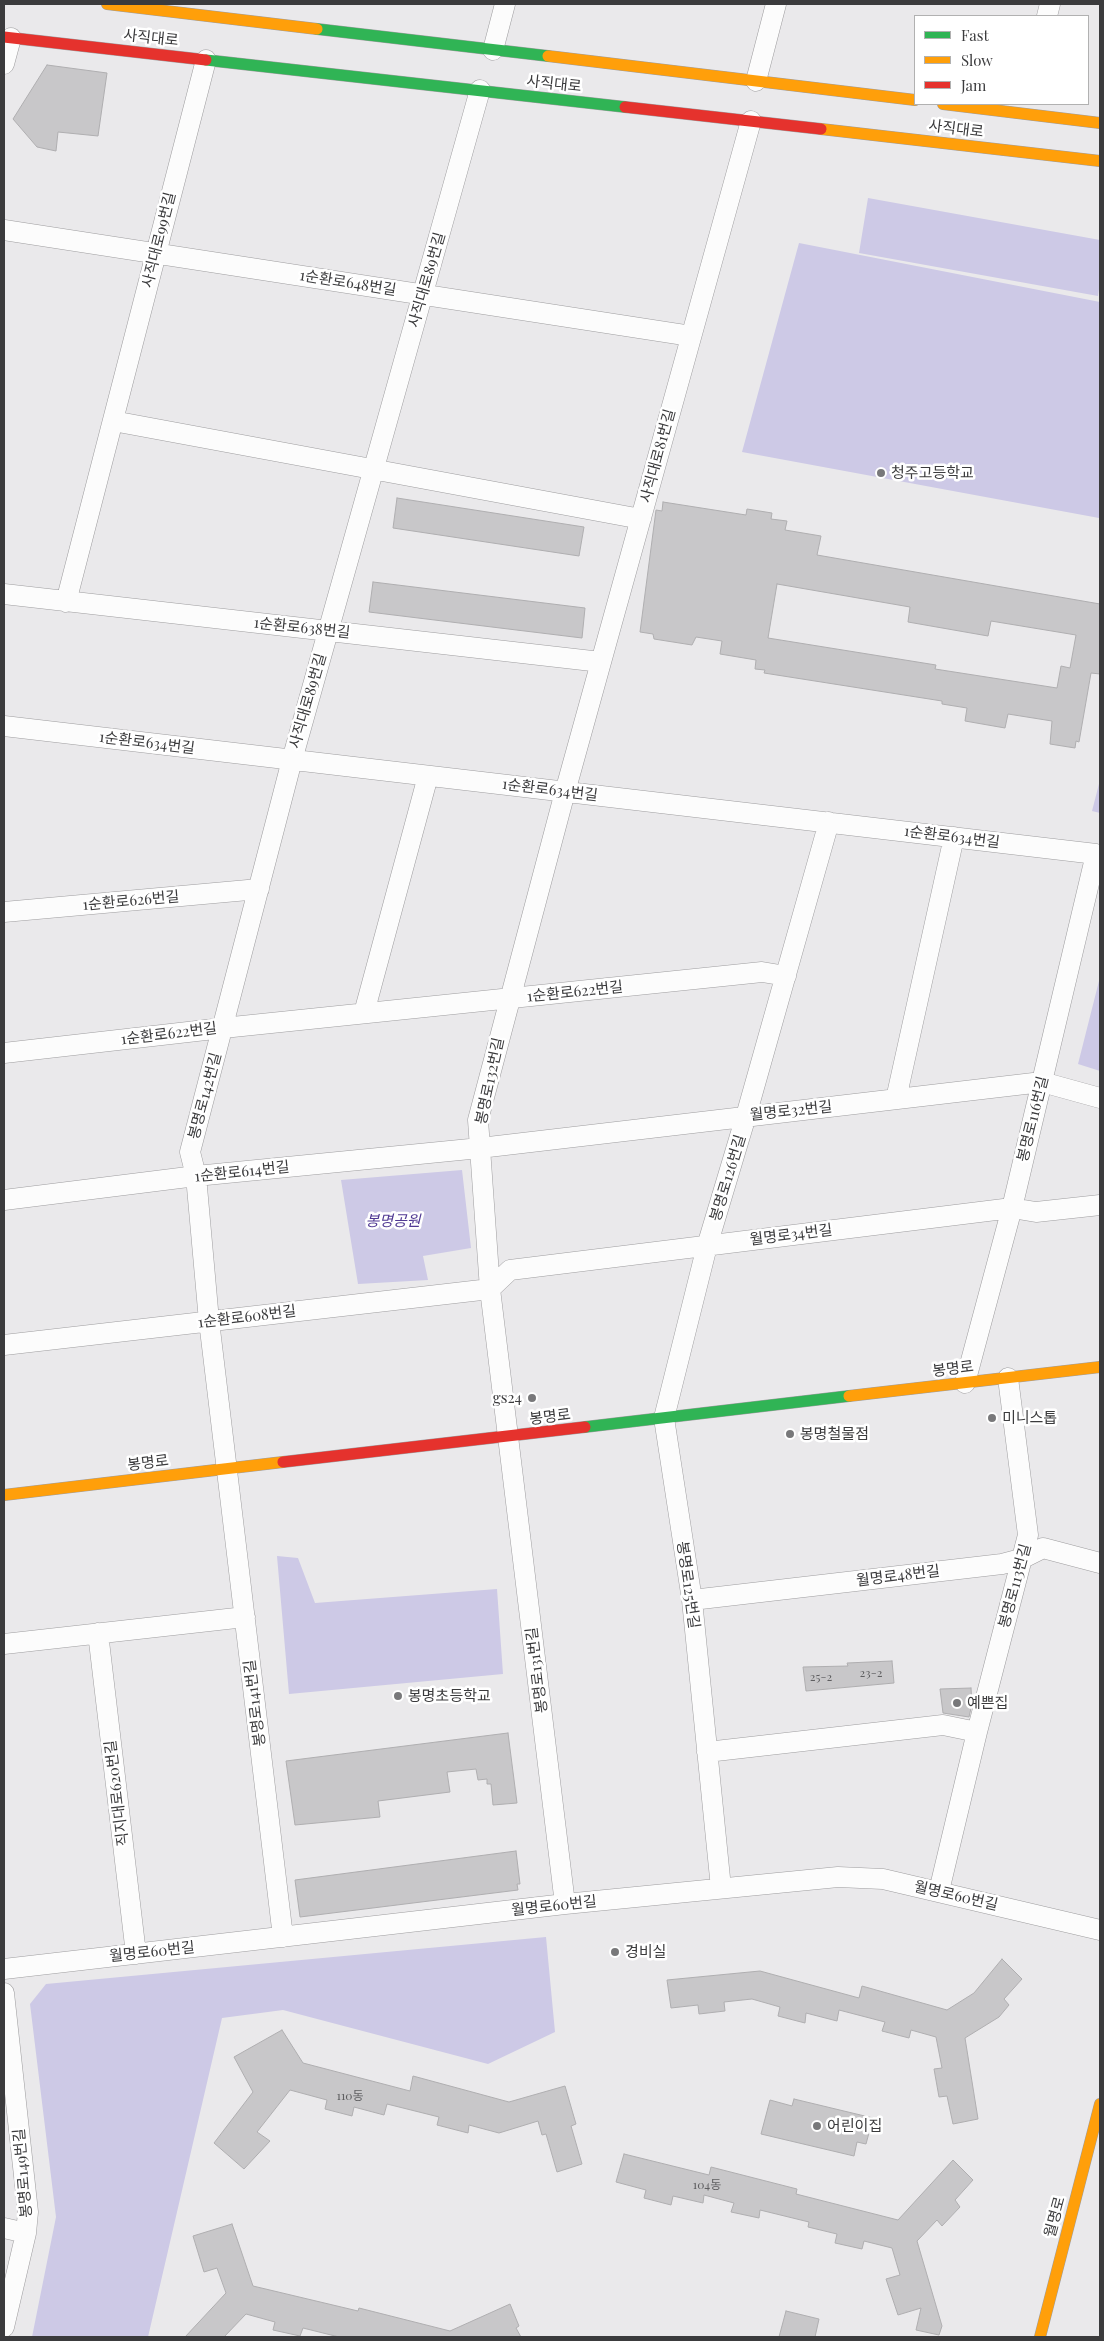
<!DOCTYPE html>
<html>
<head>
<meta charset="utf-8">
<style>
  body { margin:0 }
  #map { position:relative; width:1104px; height:2341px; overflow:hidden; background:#eae9eb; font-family:"Playfair Display",serif }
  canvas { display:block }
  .frame { position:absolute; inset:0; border:5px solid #3b3b3d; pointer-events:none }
  .legend { position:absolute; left:914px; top:15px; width:175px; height:90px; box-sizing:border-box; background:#fff; border:1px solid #b1b1b1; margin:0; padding:6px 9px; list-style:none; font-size:15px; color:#3b3b3d }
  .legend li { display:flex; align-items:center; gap:10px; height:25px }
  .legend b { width:25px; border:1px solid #b1b1b1 }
</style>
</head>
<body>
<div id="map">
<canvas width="1104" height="2341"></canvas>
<div class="frame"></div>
<ul class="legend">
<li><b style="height:6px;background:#30b455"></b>Fast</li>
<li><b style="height:6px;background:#ff9f0a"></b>Slow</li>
<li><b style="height:6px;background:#e5322d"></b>Jam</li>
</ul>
</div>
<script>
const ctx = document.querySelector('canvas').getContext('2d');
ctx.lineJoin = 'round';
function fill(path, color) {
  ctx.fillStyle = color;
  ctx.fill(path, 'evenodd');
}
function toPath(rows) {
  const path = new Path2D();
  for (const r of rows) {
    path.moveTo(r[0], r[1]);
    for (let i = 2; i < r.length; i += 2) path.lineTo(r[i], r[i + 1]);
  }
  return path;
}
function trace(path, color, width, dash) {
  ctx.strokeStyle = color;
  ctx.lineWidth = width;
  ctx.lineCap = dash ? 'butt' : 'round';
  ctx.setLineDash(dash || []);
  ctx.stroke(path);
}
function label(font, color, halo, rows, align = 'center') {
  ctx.font = font + ' "Playfair Display","Noto Sans KR",serif';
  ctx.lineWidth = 5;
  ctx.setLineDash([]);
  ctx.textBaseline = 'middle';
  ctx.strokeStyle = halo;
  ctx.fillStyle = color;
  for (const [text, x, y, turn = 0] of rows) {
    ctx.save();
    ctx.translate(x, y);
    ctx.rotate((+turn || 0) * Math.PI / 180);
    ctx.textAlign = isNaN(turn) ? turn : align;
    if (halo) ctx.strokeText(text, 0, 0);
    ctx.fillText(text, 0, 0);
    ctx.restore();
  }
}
fill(toPath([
  [868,198,1100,240,1100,282,1098,296,859,253],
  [799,243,1100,302,1099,518,742,452],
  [1100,780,1100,813,1092,811],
  [1100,977,1100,1071,1078,1064],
  [462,1170,471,1248,423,1256,428,1280,358,1284,341,1180],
  [277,1556,298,1558,315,1603,497,1589,503,1674,289,1694],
  [546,1937,555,2032,488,2064,283,2010,222,2018,148,2337,32,2337,56,2217,30,2004,46,1984]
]), '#cdc9e6');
const building = toPath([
  [47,65,107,73,98,136,58,132,56,151,37,147,13,119,47,65],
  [397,498,584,527,579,556,393,528,397,498],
  [663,502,746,515,747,509,772,513,771,519,787,521,785,530,821,536,817,555,1100,604,1100,674,1091,673,1079,742,1076,741,1075,748,1050,744,1052,721,1008,714,1005,728,965,721,967,708,942,704,942,701,764,673,765,670,755,669,756,660,720,654,722,641,696,637,692,645,654,639,653,634,640,632,656,510,662,511,663,502],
  [777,584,910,607,908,622,988,636,991,621,1076,635,1070,668,1061,666,1057,688,935,669,936,665,768,638,777,584],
  [373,582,585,608,582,638,369,612,373,582],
  [892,1661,894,1683,806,1691,803,1667,848,1666,847,1663,892,1661],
  [971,1688,972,1704,969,1717,943,1713,940,1689,971,1688],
  [508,1733,517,1803,493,1805,491,1784,487,1784,487,1779,478,1780,476,1769,447,1772,450,1792,378,1801,380,1817,295,1825,286,1761,508,1733],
  [516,1851,520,1884,517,1884,518,1890,300,1917,295,1880,516,1851],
  [1002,1959,1022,1979,1004,1999,1009,2005,999,2017,965,2038,978,2119,953,2124,947,2096,939,2097,934,2069,942,2068,936,2037,911,2030,909,2038,882,2031,885,2022,839,2010,837,2021,806,2013,805,2023,778,2016,780,2007,752,1999,724,2002,725,2011,699,2014,698,2005,671,2008,667,1980,760,1971,859,1998,862,1986,947,2010,974,1993,1002,1959],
  [282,2030,303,2063,410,2091,413,2076,509,2102,565,2086,576,2124,571,2126,582,2164,557,2172,546,2134,542,2135,538,2121,499,2133,469,2125,468,2133,437,2125,439,2117,387,2104,384,2115,354,2107,352,2116,325,2109,327,2100,290,2090,257,2132,270,2141,244,2169,214,2143,253,2092,234,2057,282,2030],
  [794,2099,873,2118,866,2144,857,2142,854,2156,761,2134,770,2100,792,2106,794,2099],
  [624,2154,709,2175,711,2167,797,2189,796,2194,898,2220,953,2160,973,2180,955,2200,960,2207,942,2226,937,2220,917,2241,942,2326,939,2335,916,2330,921,2308,898,2315,886,2279,900,2275,892,2248,864,2241,862,2249,835,2243,837,2234,808,2227,809,2222,760,2210,759,2218,731,2212,734,2203,704,2195,703,2203,673,2196,671,2205,644,2198,646,2190,616,2182,624,2154],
  [232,2224,253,2286,358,2311,359,2308,450,2331,510,2304,519,2326,516,2328,521,2337,339,2337,303,2328,300,2336,273,2330,275,2322,246,2314,224,2337,185,2337,226,2293,217,2268,204,2272,193,2236,232,2224],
  [786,2311,819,2319,815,2337,779,2337,786,2311]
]);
fill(building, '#c8c7c9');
trace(building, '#afaeb0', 1);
const street = toPath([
  [1047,16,1050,4],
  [493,50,505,4],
  [4,64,11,38],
  [756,81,776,4],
  [4,230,691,336],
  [113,421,641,519],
  [4,594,601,662],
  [66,602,206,60],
  [4,726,1096,854,1012,1208,965,1383],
  [4,912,259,889],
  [364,1013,428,776],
  [4,1053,223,1028,762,972,786,976],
  [896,1099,954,837],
  [4,1200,196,1176,480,1148,1042,1082,1100,1098],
  [4,1345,490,1289,510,1270,1012,1208,1036,1212,1100,1205],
  [692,1600,1002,1564,1021,1559,1043,1548,1100,1563],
  [98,1633,136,1954],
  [4,1644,245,1617],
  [707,1752,943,1725,977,1732],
  [721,1888,692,1600,664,1418,707,1246,746,1116,829,822],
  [939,1891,977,1732,1028,1535,1008,1378],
  [565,1904,490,1289,478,1120,565,792,751,121],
  [283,1937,209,1321,196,1176,190,1152,292,760,480,90],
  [4,1969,565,1904,838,1877,883,1879,1100,1930],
  [4,1993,28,2212,26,2233,4,2327],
  [4,2228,26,2233]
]);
const fast = toPath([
  [317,29,548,56],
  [206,60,625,107],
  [585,1427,849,1396]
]);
const slow = toPath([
  [107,4,317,29],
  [548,56,915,100],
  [943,104,1100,123],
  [821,129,1100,161],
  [849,1396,1100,1367],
  [4,1495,283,1462],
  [1040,2337,1100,2104]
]);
const jam = toPath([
  [4,37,206,60],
  [625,107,821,129],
  [283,1462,585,1427]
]);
trace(street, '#9e9d9f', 21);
trace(fast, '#9e9d9f', 12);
trace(slow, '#9e9d9f', 12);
trace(jam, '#9e9d9f', 12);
trace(street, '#fcfcfc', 20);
trace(fast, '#30b455', 11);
trace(slow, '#ff9f0a', 11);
trace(jam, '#e5322d', 11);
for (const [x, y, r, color] of [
  [881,473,5,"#78787a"],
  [532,1398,5,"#78787a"],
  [992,1418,5,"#78787a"],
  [790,1434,5,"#78787a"],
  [398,1696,5,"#78787a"],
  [957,1703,5,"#78787a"],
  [615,1952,5,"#78787a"],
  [817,2126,5,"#78787a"]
]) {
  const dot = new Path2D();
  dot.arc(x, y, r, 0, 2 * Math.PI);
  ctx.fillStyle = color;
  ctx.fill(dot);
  trace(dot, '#fff', 2);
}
label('12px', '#5e5e60', null, [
  ["23-2",871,1673],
  ["25-2",821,1677],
  ["110동",350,2096],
  ["104동",707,2185]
]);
label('15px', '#3b3b3d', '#fff', [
  ["사직대로",151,38,6],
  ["사직대로",554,84,6],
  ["사직대로",956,129,7],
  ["사직대로99번길",159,240,-76],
  ["사직대로89번길",427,280,-74],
  ["1순환로648번길",348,283,9],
  ["사직대로81번길",658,456,-75],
  ["1순환로638번길",302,628,6],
  ["사직대로89번길",308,701,-74],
  ["1순환로634번길",147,743,7],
  ["1순환로634번길",550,790,7],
  ["1순환로634번길",952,837,7],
  ["1순환로626번길",131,901,-5],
  ["1순환로622번길",575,992,-6],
  ["1순환로622번길",169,1034,-7],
  ["봉명로132번길",490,1081,-78],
  ["봉명로142번길",205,1096,-75],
  ["월명로32번길",791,1111,-6],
  ["봉명로116번길",1033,1119,-76],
  ["1순환로614번길",242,1172,-6],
  ["봉명로126번길",728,1178,-73],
  ["월명로34번길",791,1235,-7],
  ["1순환로608번길",247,1317,-7],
  ["봉명로",953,1369,-7],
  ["봉명로",550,1417,-7],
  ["봉명로",148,1463,-7],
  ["월명로48번길",898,1576,-7],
  ["봉명로125번길",688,1585,82],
  ["봉명로113번길",1015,1586,-75],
  ["봉명로131번길",537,1670,-97],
  ["봉명로141번길",255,1703,-97],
  ["직지대로620번길",117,1793,-97],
  ["월명로60번길",956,1896,13],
  ["월명로60번길",554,1906,-6],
  ["월명로60번길",152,1952,-6],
  ["봉명로149번길",23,2173,-95],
  ["월명로",1055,2217,-75]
]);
label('15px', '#3b3b3d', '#fff', [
  ["청주고등학교",891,473],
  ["gs24",522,1398,"right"],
  ["미니스톱",1002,1418],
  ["봉명철물점",800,1434],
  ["봉명초등학교",408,1696],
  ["예쁜집",967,1703],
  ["경비실",625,1952],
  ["어린이집",827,2126]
], 'left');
label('italic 15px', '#503992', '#fff', [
  ["봉명공원",393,1221]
]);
</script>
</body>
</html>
